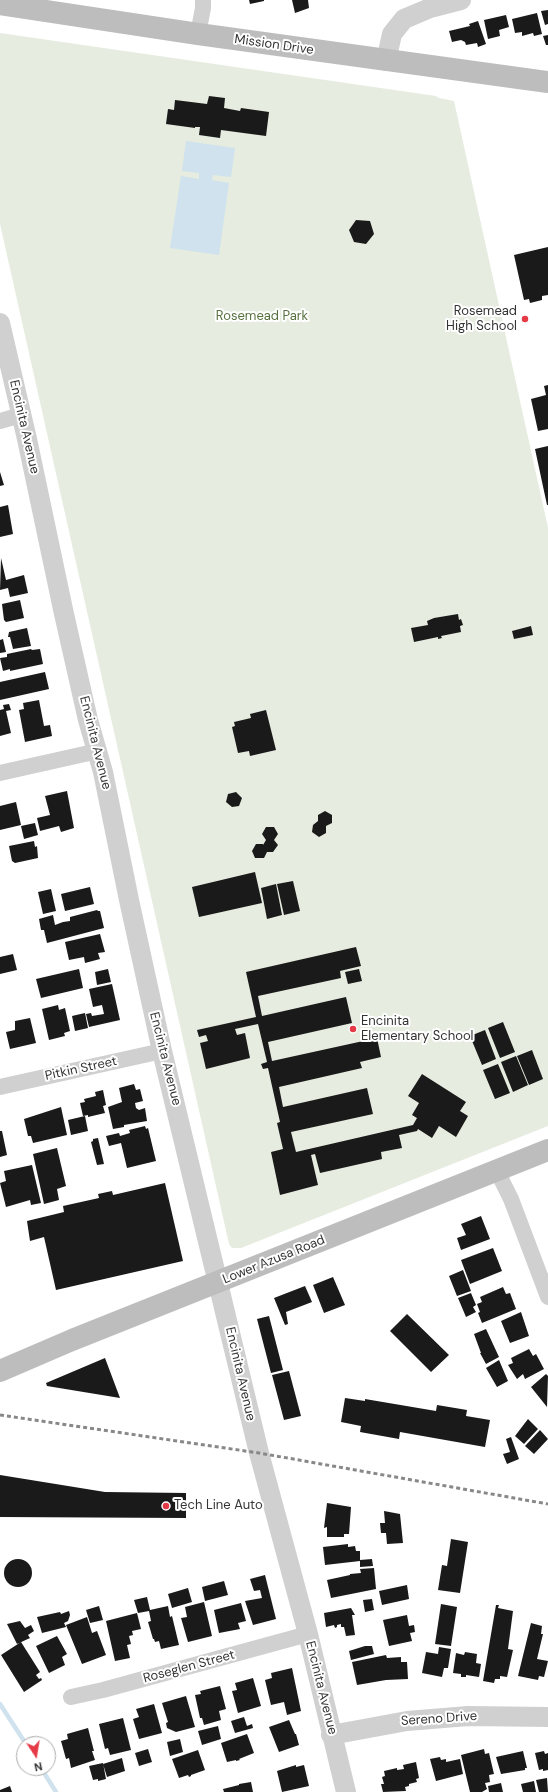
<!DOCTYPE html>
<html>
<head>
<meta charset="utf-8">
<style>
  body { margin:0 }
  #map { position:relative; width:548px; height:1792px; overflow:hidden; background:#fff; font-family:"DM Sans",sans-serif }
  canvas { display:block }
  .north { position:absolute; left:16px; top:1736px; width:40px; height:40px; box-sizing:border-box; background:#fff; border:1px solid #adadad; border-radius:50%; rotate:168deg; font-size:11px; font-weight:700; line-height:16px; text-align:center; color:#333 }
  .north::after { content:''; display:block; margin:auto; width:14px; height:18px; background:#e63946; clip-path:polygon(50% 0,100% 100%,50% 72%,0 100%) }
</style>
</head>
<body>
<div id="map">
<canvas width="548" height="1792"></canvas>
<div class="north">N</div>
</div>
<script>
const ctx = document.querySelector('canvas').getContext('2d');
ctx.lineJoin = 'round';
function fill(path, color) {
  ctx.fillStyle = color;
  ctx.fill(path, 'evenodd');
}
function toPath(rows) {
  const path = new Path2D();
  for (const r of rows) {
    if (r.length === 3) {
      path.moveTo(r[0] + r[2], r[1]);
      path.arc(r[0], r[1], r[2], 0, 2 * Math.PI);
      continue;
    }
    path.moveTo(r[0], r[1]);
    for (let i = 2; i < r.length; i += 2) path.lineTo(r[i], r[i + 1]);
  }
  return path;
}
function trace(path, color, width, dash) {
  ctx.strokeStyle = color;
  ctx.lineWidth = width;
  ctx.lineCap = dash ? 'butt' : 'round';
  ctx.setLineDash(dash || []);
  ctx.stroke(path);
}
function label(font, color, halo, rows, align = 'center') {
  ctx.font = font + ' "DM Sans",sans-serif';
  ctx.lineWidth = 4;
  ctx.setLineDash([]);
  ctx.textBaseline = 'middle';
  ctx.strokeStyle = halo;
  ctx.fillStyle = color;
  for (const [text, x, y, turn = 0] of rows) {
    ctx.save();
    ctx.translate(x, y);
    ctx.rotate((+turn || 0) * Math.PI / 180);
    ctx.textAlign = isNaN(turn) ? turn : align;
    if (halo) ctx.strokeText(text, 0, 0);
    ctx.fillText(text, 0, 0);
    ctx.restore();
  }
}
fill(toPath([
  [0,33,436,96,439,98,454,101,548,528,548,1126,241,1248,232,1248,229,1244,0,224]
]), '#e6ecdf');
fill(toPath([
  [186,141,235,148,231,177,213,175,212,180,229,183,219,255,170,248,181,176,199,179,199,173,182,171]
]), '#cfe2ee');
trace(toPath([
  [0,1704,26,1744],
  [41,1768,56,1792]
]), '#cfe2ee', 4.5);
fill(toPath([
  [249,0,264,0,264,1,250,4],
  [292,0,308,0,309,8,295,13],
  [548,10,548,24,545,25,541,11],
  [537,13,542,34,534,36,533,33,522,36,522,32,515,33,512,19],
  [506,15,509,27,499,30,500,36,488,39,484,20],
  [478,21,486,44,478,47,477,43,466,45,465,42,461,40,452,42,449,31,470,26,469,24],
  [548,35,548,45,546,45,543,36],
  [209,96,225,98,224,108,240,111,241,108,269,112,266,136,221,130,220,138,199,135,200,127,195,127,195,128,166,124,168,109,174,110,175,100,207,104],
  [356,220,370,221,374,234,366,244,354,242,349,230],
  [548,247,548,295,542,296,542,300,530,303,529,299,524,300,514,255],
  [548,385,548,429,538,431,531,399,546,395,544,386],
  [548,446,548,505,547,505,535,449],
  [0,472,4,485,0,486],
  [8,505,13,534,0,537,0,507],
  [1,558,6,580,24,575,28,593,10,597,8,588,0,590],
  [20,600,24,618,6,622,4,620,2,604],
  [458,614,459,620,461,619,463,625,460,626,461,632,441,636,442,638,438,639,438,637,414,642,411,628,428,625,427,621,434,618],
  [531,626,533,635,514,639,512,631],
  [27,628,31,646,13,649,10,637,8,637,9,632],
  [3,639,6,652,0,653,0,640],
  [31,649,32,650,40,649,43,664,10,671,10,669,3,671,0,658,7,657,7,654],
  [45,672,49,689,0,700,0,682],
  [39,700,44,726,50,725,52,736,25,742,19,710,24,709,23,703],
  [9,704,11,710,6,711,11,733,0,736,0,710,4,709,3,705],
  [266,710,276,750,250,756,249,751,238,753,232,727,235,726,234,722,251,718,250,714],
  [67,791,74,828,61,832,59,826,40,831,37,818,50,815,45,796],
  [236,792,242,798,239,806,232,807,226,802,228,794],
  [16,802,21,825,0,830,0,806],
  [325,811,332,815,332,823,326,826,326,833,319,837,312,832,313,825,318,821,318,815],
  [35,823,38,835,24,839,21,826],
  [266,827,274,827,278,834,274,840,278,845,273,852,267,852,264,858,255,858,252,851,256,844,263,844,263,845,266,840,262,834],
  [34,841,35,847,37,846,38,858,15,863,12,861,9,846],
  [255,872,262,903,199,917,192,887],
  [293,881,300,911,284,915,277,884],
  [276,884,282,915,267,919,261,888],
  [90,887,94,904,65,911,61,894],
  [51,889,56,911,43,914,38,892],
  [97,910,98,911,100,911,104,928,47,943,44,930,41,930,39,919,53,915,55,925,63,922,70,921,70,917],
  [100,934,105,952,98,953,100,959,85,963,84,957,69,960,65,942],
  [356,947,361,966,340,971,341,978,258,996,262,1016,346,997,352,1023,268,1042,272,1061,377,1038,381,1057,360,1062,362,1068,279,1087,283,1107,367,1088,373,1114,291,1132,296,1152,413,1125,417,1118,412,1115,419,1103,408,1096,422,1074,466,1102,460,1111,468,1116,456,1137,439,1126,432,1138,418,1129,417,1131,399,1135,402,1148,381,1152,382,1159,320,1173,315,1154,311,1155,318,1185,280,1195,271,1152,283,1149,277,1123,280,1122,268,1068,263,1069,261,1064,267,1062,258,1024,235,1029,237,1035,245,1033,250,1058,206,1069,200,1043,208,1041,206,1035,199,1037,197,1030,256,1017,246,972],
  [13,954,17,970,0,974,0,957],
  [79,969,83,988,41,998,36,979],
  [108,969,111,982,97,985,95,972],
  [359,969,362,981,348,984,345,972],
  [112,984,120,1020,89,1027,86,1014,91,1013,92,1016,104,1014,102,1005,93,1007,89,989],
  [58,1005,59,1010,65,1008,70,1031,64,1033,65,1036,49,1040,42,1009],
  [85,1013,88,1028,75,1031,72,1016],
  [30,1018,36,1043,10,1049,6,1032,15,1030,15,1021],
  [503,1022,515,1052,500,1058,488,1028],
  [485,1030,496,1059,482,1065,470,1036],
  [532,1050,543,1079,529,1085,517,1056],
  [516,1056,528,1085,513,1092,501,1062],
  [498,1064,510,1093,495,1099,483,1070],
  [134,1084,136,1090,140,1089,143,1101,135,1103,136,1108,139,1110,145,1108,147,1121,124,1125,124,1127,113,1129,108,1107,122,1102,119,1088],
  [103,1090,106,1105,103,1106,105,1113,88,1117,88,1115,83,1116,80,1103,85,1102,84,1099,96,1096,95,1092],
  [61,1107,67,1135,33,1143,31,1136,28,1136,24,1119],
  [85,1116,88,1131,71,1135,68,1120],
  [145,1126,146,1129,148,1128,156,1161,127,1168,121,1143,109,1146,106,1136,119,1133,120,1136,130,1133,129,1130],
  [0,1131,2,1131,7,1155,0,1157],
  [98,1138,104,1164,97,1165,91,1142,93,1141,93,1139],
  [57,1148,66,1186,57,1189,59,1200,44,1204,33,1154],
  [32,1165,41,1203,31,1205,30,1200,6,1207,0,1183,6,1181,4,1171],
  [165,1183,183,1261,56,1290,44,1237,30,1241,27,1221,64,1212,63,1206,99,1198,98,1194,112,1191,113,1195],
  [481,1216,490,1239,461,1250,457,1238,466,1235,461,1224],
  [493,1248,502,1271,470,1284,461,1260],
  [463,1270,471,1291,457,1296,449,1276],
  [333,1277,345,1305,324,1313,313,1285],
  [305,1286,312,1302,286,1312,288,1324,285,1325,274,1298],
  [503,1287,506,1294,510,1293,516,1309,482,1323,478,1313,480,1312,477,1304,482,1302,480,1297],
  [471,1293,476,1305,473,1307,476,1312,466,1317,458,1298],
  [521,1312,529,1336,510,1343,501,1321],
  [407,1314,449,1355,431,1372,390,1331],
  [269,1316,283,1370,271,1373,257,1319],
  [486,1329,499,1357,486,1364,480,1353,481,1353,474,1334],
  [529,1349,533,1356,536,1354,544,1369,525,1379,523,1374,517,1379,508,1365,513,1363,511,1358],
  [105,1358,120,1398,47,1386,46,1383],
  [499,1360,508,1381,497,1387,486,1368],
  [289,1371,301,1416,284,1420,272,1375],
  [546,1374,548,1376,547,1407,531,1387],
  [345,1398,365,1401,365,1399,436,1411,437,1405,467,1410,466,1416,490,1420,485,1447,400,1432,399,1439,360,1432,361,1426,341,1422],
  [528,1419,538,1429,524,1444,515,1436],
  [540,1430,548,1439,534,1454,525,1446],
  [511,1437,519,1459,507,1464,503,1454,510,1452,506,1439],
  [0,1475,105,1492,186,1493,186,1518,0,1517],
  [327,1503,351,1507,349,1534,344,1534,344,1537,327,1537,327,1527,324,1528],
  [384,1511,400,1514,403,1543,387,1544,386,1533,381,1533,380,1523,385,1523],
  [451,1539,468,1542,460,1593,438,1590,442,1565,447,1566],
  [348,1544,348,1547,355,1546,356,1551,360,1551,360,1560,372,1559,373,1566,360,1567,360,1561,325,1565,323,1547],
  [18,1573,14],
  [374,1568,376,1589,331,1598,327,1580,350,1575,350,1574,361,1573,360,1569],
  [265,1575,276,1619,253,1625,245,1601,262,1598,260,1590,254,1591,250,1579],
  [224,1581,228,1595,205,1601,202,1587],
  [407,1585,409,1599,382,1605,379,1591],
  [188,1588,192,1602,172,1608,168,1594],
  [147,1597,150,1610,168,1606,170,1617,172,1616,179,1645,161,1649,159,1641,155,1642,154,1639,153,1639,148,1622,151,1621,149,1611,138,1613,134,1600],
  [372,1599,374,1610,365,1612,363,1600],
  [204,1602,212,1636,188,1642,181,1618,187,1617,185,1607],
  [241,1603,246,1621,238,1623,240,1629,219,1633,214,1610],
  [441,1604,457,1607,451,1646,435,1644],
  [496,1605,499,1605,498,1608,513,1611,508,1649,513,1650,507,1677,500,1676,500,1679,495,1679,494,1683,483,1681],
  [99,1606,103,1620,90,1623,86,1610],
  [351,1608,355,1615,352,1615,355,1635,346,1636,344,1627,341,1627,341,1624,337,1625,337,1627,335,1628,334,1625,326,1627,324,1613],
  [69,1611,70,1615,68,1621,64,1623,66,1627,42,1633,37,1617,60,1612,61,1614],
  [137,1613,141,1629,132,1631,133,1635,129,1636,131,1644,127,1645,130,1658,115,1661,106,1621],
  [407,1615,409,1626,414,1625,415,1632,410,1633,412,1641,389,1646,383,1620],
  [87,1617,92,1633,97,1631,106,1655,82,1664,66,1625],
  [20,1621,25,1628,31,1625,34,1631,28,1635,30,1638,17,1644,7,1624],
  [531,1623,542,1626,541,1634,543,1634,537,1659,548,1661,544,1677,539,1676,538,1680,518,1676],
  [57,1636,67,1654,62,1657,65,1665,49,1673,36,1646],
  [21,1642,40,1672,36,1675,39,1679,41,1678,42,1680,24,1692,1,1655],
  [365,1646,372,1646,374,1654,351,1660,349,1651],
  [439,1647,451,1649,448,1668,444,1668,442,1677,422,1673,426,1652,438,1654],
  [465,1652,477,1654,476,1663,481,1664,479,1677,466,1675,466,1677,461,1677,461,1674,453,1673,456,1653,464,1655],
  [386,1655,387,1658,401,1657,401,1662,407,1662,408,1679,386,1680,357,1685,352,1662],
  [292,1668,301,1711,287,1715,284,1702,271,1705,265,1680,272,1678,271,1673],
  [253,1678,261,1706,238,1713,232,1691,237,1690,235,1683],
  [220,1686,226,1709,219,1711,221,1720,204,1725,202,1718,200,1718,195,1695,201,1694,200,1691],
  [186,1696,195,1727,176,1732,167,1728,166,1723,168,1722,162,1703],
  [154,1704,162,1733,139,1739,133,1719,139,1717,136,1709],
  [244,1717,247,1726,252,1724,253,1728,235,1733,231,1721],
  [123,1718,131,1750,110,1755,108,1748,105,1749,99,1724],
  [289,1720,295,1734,296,1734,299,1745,279,1752,269,1727],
  [218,1726,221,1739,202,1745,198,1731],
  [88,1728,94,1751,92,1751,95,1760,71,1768,69,1758,66,1759,61,1741,68,1739,67,1734],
  [247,1734,254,1753,239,1759,240,1760,236,1761,236,1760,227,1762,221,1743],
  [180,1739,183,1752,170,1756,167,1742],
  [148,1749,152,1762,139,1766,135,1753],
  [484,1749,485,1754,489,1753,494,1774,489,1775,490,1782,485,1783,487,1789,482,1792,470,1792,461,1755],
  [198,1750,205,1770,191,1775,191,1776,189,1777,188,1775,179,1778,172,1759],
  [523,1751,527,1768,525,1768,525,1770,501,1774,496,1757],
  [544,1751,545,1754,548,1753,548,1770,543,1771,543,1769,539,1770,535,1753],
  [440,1757,441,1760,446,1759,446,1762,460,1759,463,1774,436,1781,430,1759],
  [122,1758,125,1771,107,1777,103,1764],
  [416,1762,419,1778,416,1779,417,1782,409,1784,409,1786,405,1787,406,1791,383,1792,381,1784,384,1784,382,1777,385,1776,384,1771,397,1768,397,1770,404,1769,403,1765],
  [103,1763,106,1779,98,1781,98,1779,93,1780,89,1766],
  [296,1765,296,1767,304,1765,309,1786,282,1792,277,1771],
  [547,1778,548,1792,539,1792,536,1780],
  [534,1781,536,1792,523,1792,521,1784],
  [251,1782,253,1792,224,1792,223,1789,239,1785,239,1784],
  [501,1783,503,1792,489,1792,488,1786],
  [10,1786,12,1792,0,1792,0,1790]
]), '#1a1a1a');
trace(toPath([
  [198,34,203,8,203,0],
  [0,421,21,415],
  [0,773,98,751],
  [0,1087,162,1051],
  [497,1171,511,1199,548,1297],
  [71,1697,103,1690,308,1634]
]), '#d0d0d0', 16);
trace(toPath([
  [386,61,392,34,404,19,430,8,461,0],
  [0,323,27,439,64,614,88,720,103,772,129,900,162,1051,259,1453,308,1634,346,1792],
  [331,1735,407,1721,468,1716,548,1717]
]), '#d0d0d0', 20);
trace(toPath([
  [0,4,198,34,548,82],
  [0,1371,72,1340,548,1150]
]), '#bdbdbd', 22);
trace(toPath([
  [0,1415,259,1453,548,1504]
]), '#888', 3, [4, 3]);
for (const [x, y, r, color] of [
  [525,319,4,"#e63946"],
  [353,1029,4,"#e63946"],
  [166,1506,4,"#e63946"]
]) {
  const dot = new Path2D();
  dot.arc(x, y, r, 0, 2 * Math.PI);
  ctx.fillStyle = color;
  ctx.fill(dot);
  trace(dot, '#fff', 1.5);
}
label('13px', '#333', '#fff', [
  ["Mission Drive",274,45,8],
  ["Encinita Avenue",24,427,77],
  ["Encinita Avenue",95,743,76],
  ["Encinita Avenue",165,1059,76],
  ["Pitkin Street",81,1069,-12],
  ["Lower Azusa Road",274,1260,-22],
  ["Encinita Avenue",240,1374,77],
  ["Roseglen Street",189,1667,-15],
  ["Encinita Avenue",321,1688,76],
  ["Sereno Drive",439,1719,-4]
]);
label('13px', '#333', '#fff', [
  ["Rosemead",517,312,"right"],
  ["High School",517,327,"right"],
  ["Encinita",361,1022],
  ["Elementary School",361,1037],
  ["Tech Line Auto",174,1506]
], 'left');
label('13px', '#56703f', '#fff', [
  ["Rosemead Park",262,317]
]);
</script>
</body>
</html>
